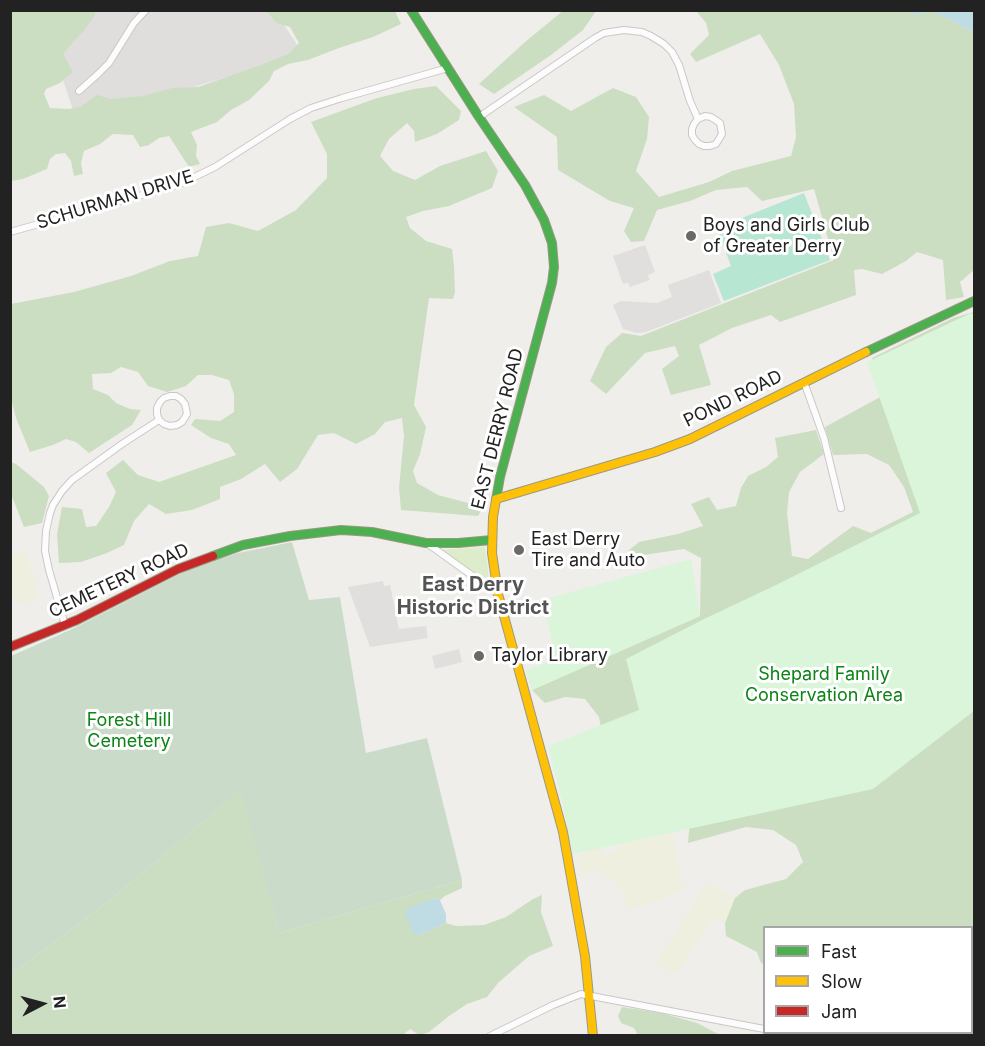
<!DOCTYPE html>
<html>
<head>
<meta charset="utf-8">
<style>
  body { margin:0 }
  #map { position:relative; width:985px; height:1046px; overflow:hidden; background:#f0eeeb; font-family:Inter,sans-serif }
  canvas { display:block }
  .frame { position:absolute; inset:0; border:12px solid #222; pointer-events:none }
  .legend { position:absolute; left:763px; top:926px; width:210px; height:108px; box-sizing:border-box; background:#fff; border:2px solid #a7a7a7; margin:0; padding:8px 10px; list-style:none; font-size:18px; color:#222 }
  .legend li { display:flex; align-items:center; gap:12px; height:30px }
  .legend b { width:30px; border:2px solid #a7a7a7 }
  .north { position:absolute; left:12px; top:974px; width:60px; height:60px; -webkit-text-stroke:4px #fff; paint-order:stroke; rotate:84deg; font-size:16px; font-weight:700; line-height:24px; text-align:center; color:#222 }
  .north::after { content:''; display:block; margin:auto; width:21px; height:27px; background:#222; clip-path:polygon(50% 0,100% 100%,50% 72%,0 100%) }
</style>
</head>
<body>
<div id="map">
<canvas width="985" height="1046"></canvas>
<div class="frame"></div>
<ul class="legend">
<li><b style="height:8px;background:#4caf50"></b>Fast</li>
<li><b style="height:8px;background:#ffc107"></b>Slow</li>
<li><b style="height:8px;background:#c62828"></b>Jam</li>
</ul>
<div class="north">N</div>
</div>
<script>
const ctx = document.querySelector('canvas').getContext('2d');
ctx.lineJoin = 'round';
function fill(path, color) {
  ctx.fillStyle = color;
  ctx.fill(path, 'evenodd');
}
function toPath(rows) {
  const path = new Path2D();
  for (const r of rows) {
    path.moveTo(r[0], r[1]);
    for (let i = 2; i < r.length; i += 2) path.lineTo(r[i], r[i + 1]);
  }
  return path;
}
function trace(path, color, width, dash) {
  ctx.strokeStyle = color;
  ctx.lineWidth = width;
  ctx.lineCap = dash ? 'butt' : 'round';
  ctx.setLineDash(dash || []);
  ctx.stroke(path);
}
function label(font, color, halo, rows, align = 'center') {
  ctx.font = font + ' Inter,sans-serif';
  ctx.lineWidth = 6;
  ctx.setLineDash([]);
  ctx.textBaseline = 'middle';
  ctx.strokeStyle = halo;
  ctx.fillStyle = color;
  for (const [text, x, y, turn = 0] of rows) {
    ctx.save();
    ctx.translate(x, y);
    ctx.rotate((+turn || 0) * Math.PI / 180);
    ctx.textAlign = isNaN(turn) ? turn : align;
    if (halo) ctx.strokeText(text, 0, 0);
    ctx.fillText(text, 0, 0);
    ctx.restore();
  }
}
fill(toPath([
  [40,11,275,11,303,54,77,122]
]), '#dfdedc');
fill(toPath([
  [27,551,39,599,18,605,16,598,11,599,11,556],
  [672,833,683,891,628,911,621,887,597,870,581,876,577,856,601,846,606,855,618,851,617,844],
  [708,882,735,898,725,923,713,918,677,974,654,965]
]), '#efefdf');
fill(toPath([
  [485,547,490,586,440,550]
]), '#ddeccb');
fill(toPath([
  [11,10,95,11,95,15,83,32,73,42,63,54,73,72,60,83,46,89,44,94,50,108,68,109,80,107,97,95,111,99,143,96,172,88,198,87,261,65,288,54,299,43,290,27,277,23,266,11,395,11,401,24,373,37,339,48,308,60,288,64,274,71,269,81,249,100,231,110,217,122,191,132,197,145,196,156,200,164,189,167,169,136,159,138,149,145,140,147,133,135,113,134,100,144,84,151,81,163,83,174,74,176,71,161,65,153,56,154,50,159,47,169,23,179,11,181],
  [564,10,596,11,583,30,551,55,494,94,479,84,525,42],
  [906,10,917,15,932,11,974,32,974,270,960,282,964,297,946,300,943,260,917,252,906,261,882,274,862,269,854,270,856,295,780,322,771,315,732,328,699,345,711,385,671,395,662,369,679,356,675,346,645,353,606,394,590,381,606,347,622,333,641,336,834,260,814,189,762,201,747,187,716,190,690,201,657,210,644,241,631,242,624,231,634,208,610,201,558,170,557,137,514,107,544,95,571,111,613,88,636,97,649,117,647,139,636,171,659,197,709,182,732,171,791,156,796,137,794,104,779,65,760,34,696,62,690,54,709,35,706,23,696,11],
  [436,86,461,111,459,120,437,134,415,142,414,131,407,123,389,139,380,156,393,171,415,180,440,166,486,151,498,171,492,188,449,206,423,211,406,217,410,228,426,241,452,249,454,266,455,292,453,299,429,298,414,405,426,427,420,454,413,471,417,483,438,495,483,507,478,516,401,510,399,488,404,436,402,418,385,422,375,434,356,444,334,433,318,435,297,469,280,482,265,464,241,479,220,487,220,499,192,510,166,514,149,504,134,521,124,545,107,553,81,562,59,563,57,534,62,507,82,509,86,527,96,526,109,507,116,492,106,473,123,460,138,475,159,482,236,455,229,444,211,438,191,425,195,419,220,421,234,412,234,394,229,380,212,375,198,375,186,386,167,392,148,386,138,372,121,367,111,373,92,374,93,389,108,395,116,403,130,409,141,410,132,425,89,453,76,442,66,439,53,445,30,452,16,418,11,398,11,304,74,292,131,276,170,261,198,256,206,227,229,223,258,231,296,210,327,178,327,154,311,122,377,98,414,89],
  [974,312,974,959,972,970,972,928,764,928,764,964,761,963,757,952,726,936,725,923,735,898,745,890,786,879,803,862,796,845,773,830,746,827,688,843,690,819,689,693,602,733,599,717,585,699,565,697,545,703,532,690,700,616,701,558,684,549,630,557,628,551,639,542,678,534,703,526,691,504,709,497,717,510,736,506,741,488,748,476,766,467,778,457,775,438,816,430,824,454,800,472,789,492,787,513,792,556,808,559,853,526,871,533,913,512,904,487,889,465,867,454,833,455,825,427,882,396,872,358,953,318],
  [10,462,16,464,44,487,49,496,42,523,24,527,11,494],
  [242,789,279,933,462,880,462,888,445,896,440,900,435,898,420,935,446,923,456,926,484,925,506,917,533,899,542,895,541,912,553,946,529,956,498,983,487,997,467,1004,449,1016,429,1032,421,1035,419,1035,410,1029,402,1036,11,1036,11,975,110,900],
  [622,1007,661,1013,697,1023,720,1035,638,1035,634,1028,621,1023,618,1016]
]), '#cbdec1');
fill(toPath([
  [292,542,309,600,340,597,366,753,427,738,462,880,279,933,241,790,110,900,11,975,11,656,70,630,192,568,238,553]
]), '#cadbca');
fill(toPath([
  [971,313,974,315,974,711,873,789,573,854,561,797,548,746,639,710,626,659,704,619,776,585,920,513,867,362],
  [691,559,700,616,532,690,526,670,556,659,542,600]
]), '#daf5da');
fill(toPath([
  [804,193,830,260,724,301,713,274,731,266,717,228]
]), '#b7e6d2');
fill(toPath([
  [645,245,655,272,648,275,650,280,630,287,628,283,623,284,613,256],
  [709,270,721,303,646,332,637,333,623,329,613,305,621,301,657,303,672,297,668,285],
  [383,581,384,586,390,585,399,629,426,626,428,638,370,647,348,587],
  [459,649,462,662,435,669,432,656]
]), '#e0dfde');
fill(toPath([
  [906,11,974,11,974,32,932,11,917,15],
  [435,898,440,900,446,914,446,923,420,935,414,934,405,913,409,908]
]), '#bfdbe3');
const street = toPath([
  [79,91,98,74,109,63,134,23,146,10],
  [479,117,595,38,604,33,624,30,642,32,651,36,664,44,672,52,679,65,690,101,698,119,705,116,711,117,720,123,722,134,716,144,710,146,704,146,699,144,695,140,692,135,692,129,694,124,698,119],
  [10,232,178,185,215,167,290,119,311,108,342,98,448,68],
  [804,382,824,438,841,508],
  [428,544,498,594],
  [65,625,49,570,45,551,46,531,50,513,53,505,62,491,72,480,122,444,159,420,164,424,170,426,177,425,182,422,187,414,185,404,181,399,176,396,170,396,164,398,160,402,157,408,157,414,159,420],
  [781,1032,796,1036],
  [490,1036,553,1005,581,994,764,1029]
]);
const fast = toPath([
  [411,10,479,117,525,185,544,220,552,243,554,267,552,283,500,477,496,500],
  [866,352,974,301],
  [213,556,243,545,290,536,341,530,372,532,426,543,458,543,492,540]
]);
const slow = toPath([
  [496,499,655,452,690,439,866,352],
  [496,500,493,517,492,553,498,594,563,832,585,956,593,1036]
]);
const jam = toPath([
  [10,647,77,620,178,569,213,556]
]);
trace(street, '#c9c8c7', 8);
trace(fast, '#999a82', 10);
trace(slow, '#999a82', 10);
trace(jam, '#999a82', 10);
trace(street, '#fdfcfc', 6);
trace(fast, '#4caf50', 8);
trace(slow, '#ffc107', 8);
trace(jam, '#c62828', 8);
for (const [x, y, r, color] of [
  [691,236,6,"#6a6968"],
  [519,550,6,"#6a6968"],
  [479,656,6,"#6a6968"]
]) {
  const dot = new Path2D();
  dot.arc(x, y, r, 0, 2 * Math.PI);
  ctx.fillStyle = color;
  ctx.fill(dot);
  trace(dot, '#fff', 2);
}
label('18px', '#222', '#fff', [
  ["SCHURMAN DRIVE",115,200,-17],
  ["POND ROAD",733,399,-26],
  ["EAST DERRY ROAD",498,429,-76],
  ["CEMETERY ROAD",119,581,-25]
]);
label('18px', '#222', '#fff', [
  ["Boys and Girls Club",703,226],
  ["of Greater Derry",703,247],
  ["East Derry",531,540],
  ["Tire and Auto",531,561],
  ["Taylor Library",491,656]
], 'left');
label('18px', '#0c8416', '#fff', [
  ["Shepard Family",824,675],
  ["Conservation Area",824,696],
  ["Forest Hill",129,721],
  ["Cemetery",129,742]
]);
label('bold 20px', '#555', '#fff', [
  ["East Derry",473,585],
  ["Historic District",473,608]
]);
</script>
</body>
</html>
